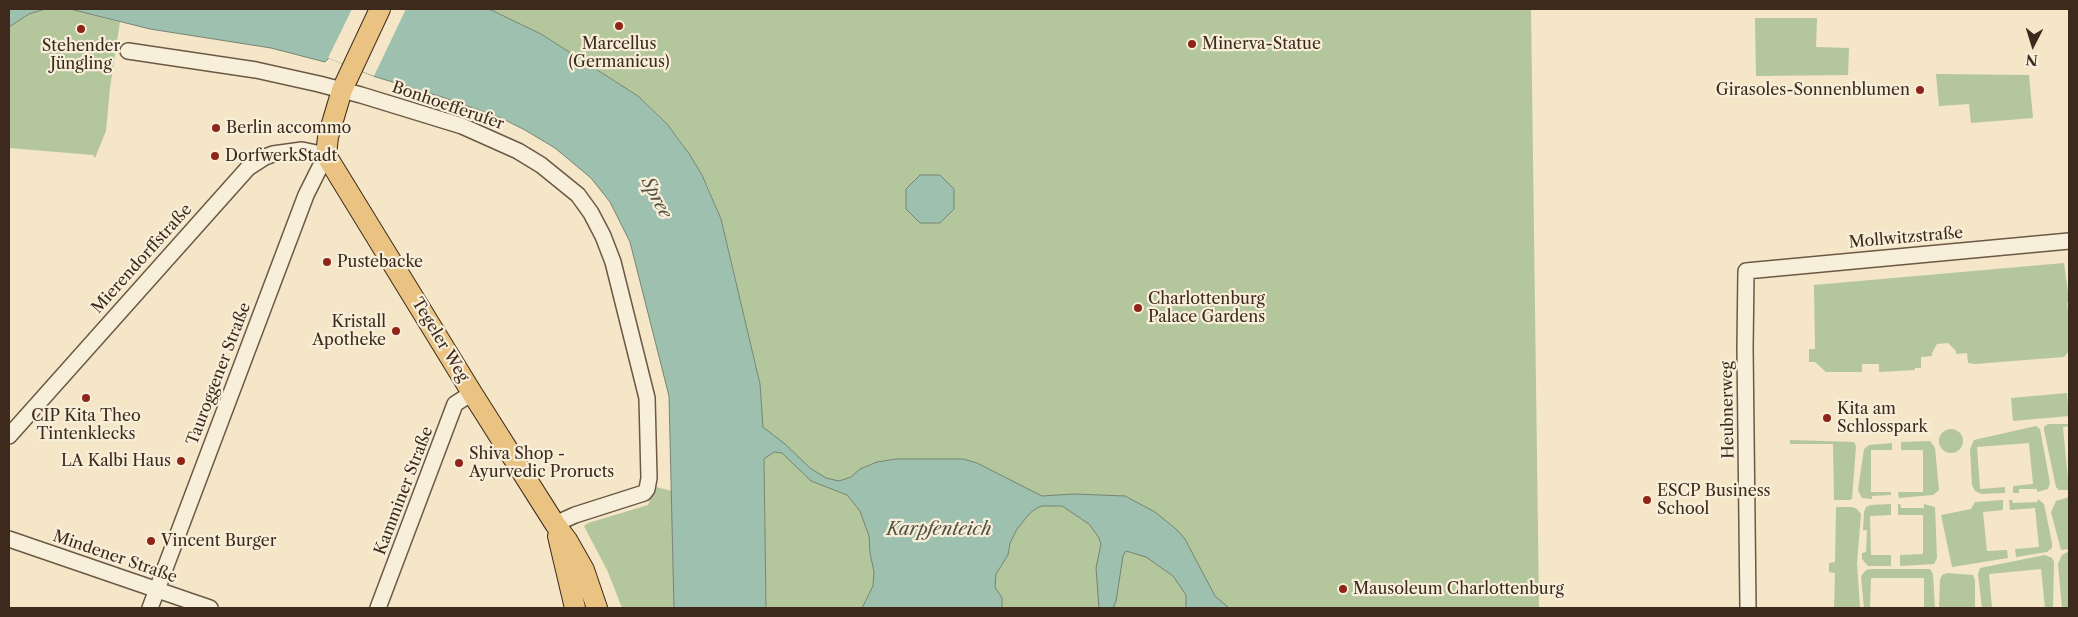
<!DOCTYPE html>
<html>
<head>
<meta charset="utf-8">
<style>
  body { margin:0 }
  #map { position:relative; width:2078px; height:617px; overflow:hidden; background:#f4e6c6; font-family:"Libre Caslon Text",serif }
  canvas { display:block }
  .frame { position:absolute; inset:0; border:10px solid #3d2a1c; pointer-events:none }
  .north { position:absolute; left:2008px; top:20px; width:50px; height:50px; -webkit-text-stroke:4px #f8efda; paint-order:stroke; rotate:185deg; font-size:14px; font-weight:700; line-height:20px; text-align:center; color:#3d2a1c }
  .north::after { content:''; display:block; margin:auto; width:18px; height:22px; background:#3d2a1c; clip-path:polygon(50% 0,100% 100%,50% 72%,0 100%) }
</style>
</head>
<body>
<div id="map">
<canvas width="2078" height="617"></canvas>
<div class="frame"></div>
<div class="north">N</div>
</div>
<script>
const ctx = document.querySelector('canvas').getContext('2d');
ctx.lineJoin = 'round';
function fill(path, color) {
  ctx.fillStyle = color;
  ctx.fill(path, 'evenodd');
}
function toPath(rows) {
  const path = new Path2D();
  for (const r of rows) {
    if (r.length === 3) {
      path.moveTo(r[0] + r[2], r[1]);
      path.arc(r[0], r[1], r[2], 0, 2 * Math.PI);
      continue;
    }
    path.moveTo(r[0], r[1]);
    for (let i = 2; i < r.length; i += 2) path.lineTo(r[i], r[i + 1]);
  }
  return path;
}
function trace(path, color, width, dash) {
  ctx.strokeStyle = color;
  ctx.lineWidth = width;
  ctx.lineCap = dash ? 'butt' : 'round';
  ctx.setLineDash(dash || []);
  ctx.stroke(path);
}
function label(font, color, halo, rows, align = 'center') {
  ctx.font = font + ' "Libre Caslon Text",serif';
  ctx.lineWidth = 4.5;
  ctx.setLineDash([]);
  ctx.textBaseline = 'middle';
  ctx.strokeStyle = halo;
  ctx.fillStyle = color;
  for (const [text, x, y, turn = 0] of rows) {
    ctx.save();
    ctx.translate(x, y);
    ctx.rotate((+turn || 0) * Math.PI / 180);
    ctx.textAlign = isNaN(turn) ? turn : align;
    if (halo) ctx.strokeText(text, 0, 0);
    ctx.fillText(text, 0, 0);
    ctx.restore();
  }
}
fill(toPath([
  [45,9,70,9,120,22,110,88,106,131,95,158,93,155,9,148,9,27,29,14],
  [489,9,1531,9,1539,608,766,608,764,459,760,384,721,219,707,185,679,139,660,117,638,96,541,34],
  [1755,18,1817,18,1816,47,1849,48,1848,75,1756,76],
  [1936,74,2029,75,2033,118,1971,123,1969,104,1939,106],
  [2064,263,2069,300,2069,303,2067,303,2068,311,2069,311,2069,351,2064,357,1975,364,1968,363,1967,353,1956,354,1956,351,1948,343,1937,344,1932,353,1932,356,1921,357,1921,368,1915,368,1915,370,1879,372,1879,364,1862,364,1862,372,1826,372,1815,362,1809,362,1809,349,1815,349,1814,285],
  [2067,393,2069,416,2013,421,2011,398],
  [2048,424,2069,424,2069,426,2063,427,2069,490,2059,490,2056,487,2044,430,2044,427],
  [2036,426,2040,429,2050,483,2048,489,2037,492,2037,489,2019,489,2019,493,2013,493,2013,486,2033,484,2029,443,1977,447,1980,489,2005,487,2005,493,1981,494,1975,491,1972,485,1970,449,1974,440],
  [1951,441,12],
  [1790,440,1854,442,1856,446,1852,499,1849,500,1834,500,1833,444,1790,444],
  [1930,441,1935,448,1939,490,1933,495,1899,498,1898,492,1923,492,1923,450,1901,450,1901,442],
  [1892,443,1892,450,1871,450,1871,492,1891,492,1891,495,1872,496,1872,499,1862,498,1858,490,1864,449,1869,445],
  [656,487,672,491,674,608,622,608,608,572,584,526,588,523,648,505],
  [2069,497,2069,549,2061,550,2051,512,2056,501],
  [2038,499,2044,504,2052,543,2052,548,2047,552,2016,557,2015,549,2039,547,2035,508,2010,510,2009,500,2012,500,2013,503,2037,502],
  [2003,500,2003,510,1983,512,1987,551,2007,550,2008,558,1952,567,1941,515,1971,509,1975,502],
  [1891,504,1891,515,1870,516,1871,555,1891,555,1891,566,1868,566,1862,559,1862,553,1866,552,1867,530,1863,530,1864,512,1866,507,1871,505],
  [1898,504,1900,504,1901,508,1924,508,1924,504,1935,507,1937,558,1934,564,1900,566,1900,555,1923,554,1923,515,1898,515],
  [1836,507,1852,507,1857,509,1861,514,1857,563,1860,608,1834,608,1835,573,1829,572,1829,563,1835,562],
  [2069,551,2069,608,2062,608,2058,564,2062,555],
  [2045,555,2052,558,2054,562,2053,608,2045,608,2041,569,1989,574,1992,608,1982,608,1978,574,1980,568],
  [1871,569,1930,569,1933,574,1935,608,1924,608,1924,578,1871,578,1870,608,1864,608,1861,576,1866,570],
  [1947,573,1973,575,1975,581,1975,608,1939,608,1940,580,1942,575]
]), '#b4c69b');
const water = toPath([
  [9,9,45,9,29,14,9,27,9,9],
  [70,9,489,9,541,34,638,96,667,124,690,155,702,175,721,219,760,384,763,427,785,444,810,468,826,478,839,481,851,477,860,469,877,462,896,459,963,459,977,463,1042,496,1074,494,1125,496,1155,512,1176,529,1185,539,1215,596,1229,608,1186,608,1186,595,1173,576,1146,557,1126,551,1123,556,1116,601,1113,608,1099,608,1096,568,1101,544,1099,538,1089,524,1062,506,1042,506,1037,508,1030,513,1017,529,1010,543,1008,555,996,574,995,587,1002,598,1002,608,862,608,873,586,874,572,870,553,869,536,860,511,847,495,811,481,782,453,774,452,764,459,766,608,674,608,669,396,630,242,610,202,591,178,555,148,525,130,501,118,442,97,376,77,329,58,325,62,271,48,150,29,70,9],
  [920,175,940,175,954,189,954,209,940,223,920,223,906,209,906,189,920,175]
]);
fill(water, '#9dc0af');
trace(water, '#778474', 1);
fill(toPath([
  [352,9,406,9,374,76,328,58]
]), '#f4e6c6');
const minor = toPath([
  [128,51,256,70,319,84,361,95,462,126,518,151,541,165,578,195,591,213,603,236,613,262,647,398,649,478,647,489,644,493,575,515,555,524],
  [9,436,248,168,265,157,273,154,302,150,326,155,306,195,150,608],
  [9,539,210,608],
  [378,608,455,404,472,393],
  [1748,608,1745,348,1746,271,2069,241]
]);
const major = toPath([
  [380,9,342,90,328,137,326,155,472,393,555,524,567,540,584,570,597,608],
  [558,536,575,608]
]);
trace(minor, '#6b5946', 18);
trace(major, '#3d2a1c', 22);
trace(minor, '#f8efda', 15);
trace(major, '#eac383', 20);
for (const [x, y, r, color] of [
  [619,26,5,"#8f2418"],
  [81,29,5,"#8f2418"],
  [1192,44,5,"#8f2418"],
  [1920,90,5,"#8f2418"],
  [216,128,5,"#8f2418"],
  [215,156,5,"#8f2418"],
  [327,262,5,"#8f2418"],
  [1138,308,5,"#8f2418"],
  [396,331,5,"#8f2418"],
  [86,398,5,"#8f2418"],
  [1827,418,5,"#8f2418"],
  [181,461,5,"#8f2418"],
  [459,463,5,"#8f2418"],
  [1647,500,5,"#8f2418"],
  [151,541,5,"#8f2418"],
  [1343,589,5,"#8f2418"]
]) {
  const dot = new Path2D();
  dot.arc(x, y, r, 0, 2 * Math.PI);
  ctx.fillStyle = color;
  ctx.fill(dot);
  trace(dot, '#f8efda', 2);
}
label('16px', '#3d2a1c', '#f8efda', [
  ["Marcellus",619,44,"center"],
  ["(Germanicus)",619,62,"center"],
  ["Minerva-Statue",1202,44],
  ["Stehender",81,46,"center"],
  ["Jüngling",81,64,"center"],
  ["Girasoles-Sonnenblumen",1910,90,"right"],
  ["Berlin accommo",226,128],
  ["DorfwerkStadt",225,156],
  ["Pustebacke",337,262],
  ["Charlottenburg",1148,299],
  ["Palace Gardens",1148,317],
  ["Kristall",386,322,"right"],
  ["Apotheke",386,340,"right"],
  ["Kita am",1837,409],
  ["Schlosspark",1837,427],
  ["CIP Kita Theo",86,416,"center"],
  ["Tintenklecks",86,434,"center"],
  ["Shiva Shop -",469,454],
  ["Ayurvedic Proructs",469,472],
  ["LA Kalbi Haus",171,461,"right"],
  ["ESCP Business",1657,491],
  ["School",1657,509],
  ["Vincent Burger",161,541],
  ["Mausoleum Charlottenburg",1353,589]
], 'left');
label('16px', '#3d2a1c', '#f8efda', [
  ["Bonhoefferufer",448,106,19],
  ["Mollwitzstraße",1906,238,-5],
  ["Mierendorffstraße",142,259,-48],
  ["Tegeler Weg",440,340,59],
  ["Tauroggener Straße",219,374,-69],
  ["Heubnerweg",1728,410,-91],
  ["Kamminer Straße",404,491,-69],
  ["Mindener Straße",115,557,19]
]);
label('italic 18px', '#555041', '#f8efda', [
  ["Spree",656,198,62],
  ["Karpfenteich",939,530]
]);
</script>
</body>
</html>
